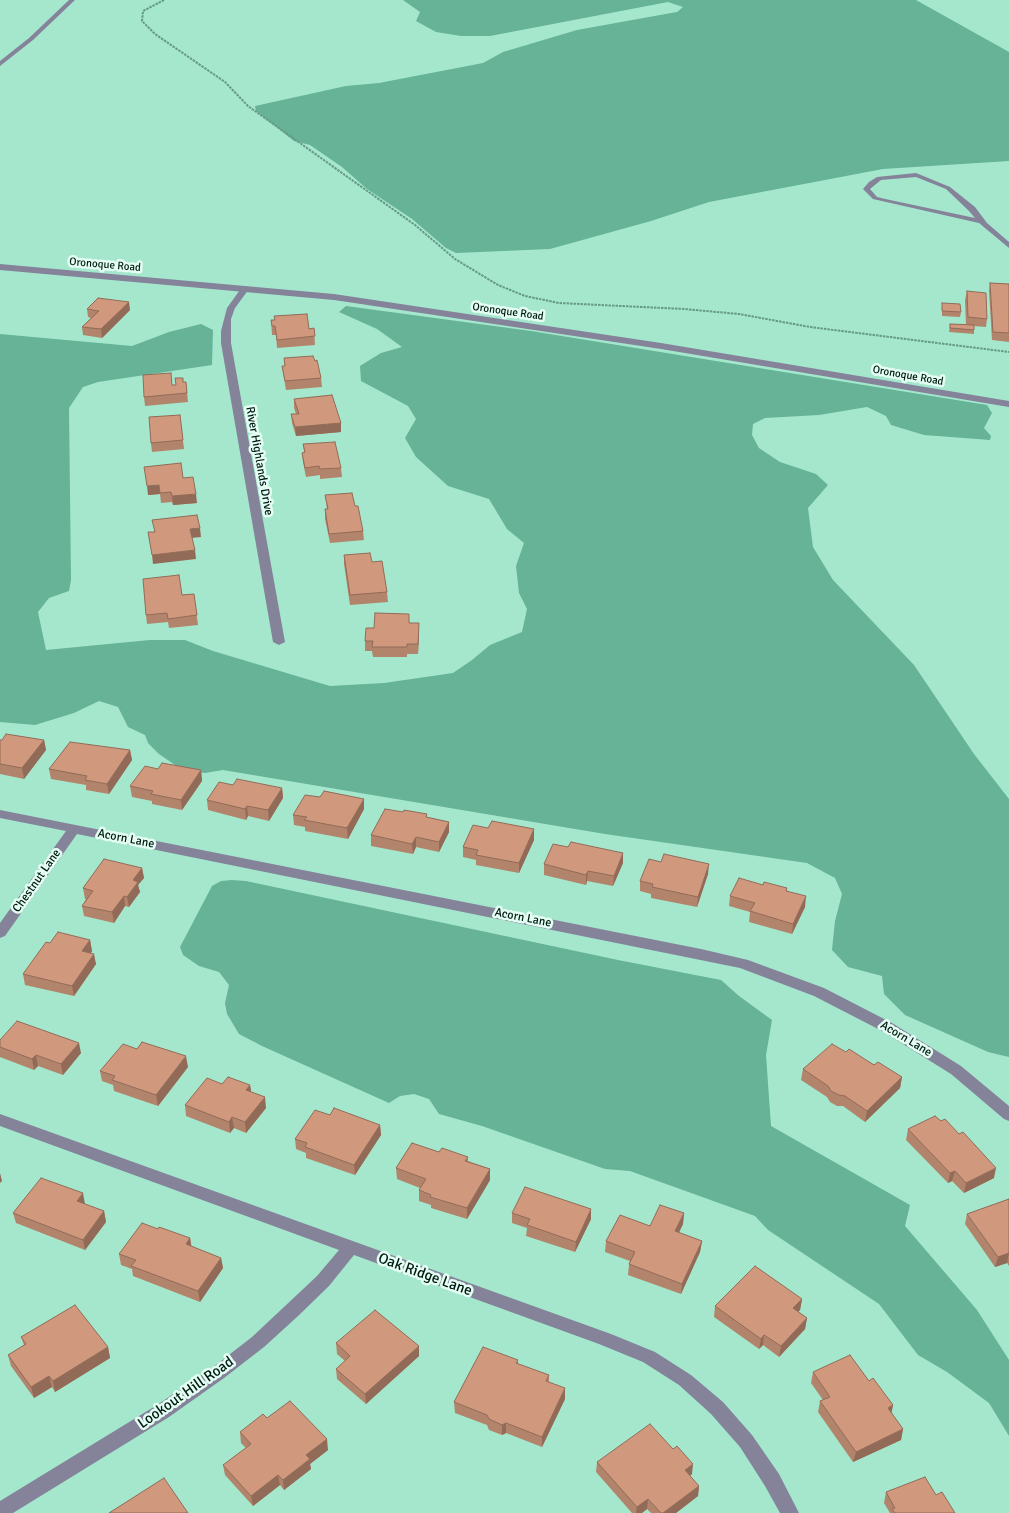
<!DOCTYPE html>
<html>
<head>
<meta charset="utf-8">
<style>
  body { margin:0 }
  canvas { display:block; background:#a4e7cd }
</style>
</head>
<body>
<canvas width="1009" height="1513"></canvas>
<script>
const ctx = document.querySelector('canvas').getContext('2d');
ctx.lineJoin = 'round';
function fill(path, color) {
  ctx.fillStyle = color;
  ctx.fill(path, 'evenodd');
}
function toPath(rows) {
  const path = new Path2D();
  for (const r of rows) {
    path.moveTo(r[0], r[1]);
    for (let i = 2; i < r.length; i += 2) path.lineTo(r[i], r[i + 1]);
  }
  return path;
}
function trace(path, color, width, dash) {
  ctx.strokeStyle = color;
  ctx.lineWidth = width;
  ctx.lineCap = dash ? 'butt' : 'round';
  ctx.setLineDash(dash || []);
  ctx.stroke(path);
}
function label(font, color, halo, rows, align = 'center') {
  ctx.font = font + ' Signika,sans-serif';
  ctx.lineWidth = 5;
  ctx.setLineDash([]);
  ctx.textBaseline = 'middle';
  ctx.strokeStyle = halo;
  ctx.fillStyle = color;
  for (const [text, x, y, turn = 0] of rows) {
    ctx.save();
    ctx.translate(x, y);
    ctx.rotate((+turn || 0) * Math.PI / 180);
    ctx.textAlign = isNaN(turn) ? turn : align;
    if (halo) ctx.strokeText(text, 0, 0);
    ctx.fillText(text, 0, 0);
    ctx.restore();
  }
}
fill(toPath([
  [403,0,916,0,1009,52,1009,161,883,169,709,202,651,221,550,249,456,253,446,248,412,219,367,189,342,167,310,145,294,141,256,111,255,106,346,86,379,83,483,63,503,52,577,30,660,15,677,12,683,7,668,2,490,36,461,36,436,32,416,21,420,12],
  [346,306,531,331,987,405,992,413,984,428,991,436,990,440,924,435,891,425,886,416,867,407,819,415,765,418,753,424,752,435,759,448,780,462,816,474,828,485,808,508,813,547,833,580,914,665,974,754,1009,799,1009,1057,988,1052,905,1015,884,994,882,976,848,967,832,950,835,921,842,894,835,878,807,863,605,834,223,770,205,773,189,771,175,765,159,754,148,743,145,735,128,727,118,707,99,701,74,713,35,725,0,722,0,334,132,346,169,332,201,324,213,330,212,365,98,382,83,387,69,408,71,580,69,591,49,598,38,612,46,650,150,640,185,640,213,651,330,686,384,683,453,673,472,660,490,645,522,632,527,609,519,593,516,566,524,543,507,529,489,499,448,486,416,457,405,438,416,419,408,406,361,381,360,366,381,353,402,347,377,329,339,312],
  [232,880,246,881,618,960,721,980,739,996,772,1020,766,1055,771,1126,910,1205,905,1226,977,1310,1009,1360,1009,1436,989,1403,947,1372,918,1355,879,1304,768,1230,755,1216,630,1171,605,1169,482,1126,439,1114,429,1099,414,1094,400,1096,389,1103,262,1046,239,1034,227,1014,225,1003,229,985,219,972,199,966,183,955,180,947,212,886,221,881]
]), '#66b397');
trace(toPath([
  [164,0,143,11,142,21,155,34,225,82,248,106,415,225,455,259,498,285,525,296,559,303,684,309,739,314,810,327,1009,352]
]), '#669986', 2, [2.5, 1]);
fill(toPath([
  [69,0,75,0,33,40,0,66,0,61,29,38,69,0],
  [916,173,950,187,975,207,987,223,1009,242,1009,248,979,223,873,199,863,189,869,182,877,177,916,173],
  [916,177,946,189,969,211,975,218,890,200,877,197,870,189,881,180,916,177]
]), '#84839a');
fill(toPath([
  [245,286,249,289,235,308,231,319,231,343,285,642,279,645,273,642,221,343,221,331,227,308,242,287,245,286],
  [0,810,701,949,748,960,824,988,892,1023,961,1066,1009,1106,1009,1121,1004,1119,951,1074,882,1031,814,996,740,968,77,834,5,936,0,938,0,923,66,831,0,818,0,810],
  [0,1114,611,1334,655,1352,691,1375,723,1402,752,1435,779,1474,799,1513,780,1513,765,1486,740,1447,711,1414,679,1385,643,1362,599,1344,354,1255,329,1286,297,1317,264,1347,224,1378,169,1417,13,1513,0,1513,0,1501,157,1405,212,1368,252,1337,317,1276,339,1250,0,1126,0,1114]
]), '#84839a');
fill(toPath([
  [0,264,334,294,661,343,1009,401,1009,407,661,349,334,300,0,270,0,264]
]), '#84839a');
fill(toPath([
  [990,283,1009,284,1009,342,992,340,989,291],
  [967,291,987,319,986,327,974,326,974,334,949,332,950,324,966,325,965,300],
  [942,303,961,312,960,317,942,316],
  [87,309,130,310,102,338,83,335,82,327,91,318,88,317],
  [271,320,274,320,309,329,314,328,315,345,277,348,276,335,272,335],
  [284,358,315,361,321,378,322,387,286,390,282,366,285,366],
  [183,382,186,382,188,402,145,406,144,397,172,385,176,385],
  [294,399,341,423,341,432,296,436,292,423,291,414,296,414,294,408],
  [180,415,184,449,152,452,151,443],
  [303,444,341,468,342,477,320,479,320,475,306,477,303,462,302,453,304,452],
  [183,478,197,503,173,505,172,502,161,503,160,494,148,495],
  [325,495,355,506,363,531,364,540,330,543,325,519,325,509,327,509],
  [344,555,387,592,388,602,350,605,344,564],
  [194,594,198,625,169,628,168,622,147,624,146,615,182,595],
  [410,623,419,633,418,654,407,654,407,657,373,657,372,651,365,651,365,641,374,628],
  [0,740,44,740,46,750,24,779,0,774],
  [130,750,132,760,109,794,86,790,86,785,51,779,49,769],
  [158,769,201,770,202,781,182,810,152,804,152,801,132,797,130,786],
  [233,785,282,788,283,798,269,821,248,816,246,820,208,810,207,800],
  [320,797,364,799,364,809,348,839,305,831,305,827,294,825,293,815],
  [403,812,427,814,427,817,449,822,449,832,439,852,416,847,413,854,371,846,371,835],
  [488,828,534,829,534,840,519,873,476,865,476,860,463,857,463,847],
  [568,847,623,853,623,863,613,886,587,881,586,885,544,875,544,864],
  [142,868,144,878,138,885,140,892,129,907,125,906,114,923,84,916,82,906,86,899,85,899,83,888],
  [708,874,697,907,651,898,651,894,640,891,640,881],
  [763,885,787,888,787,891,805,907,792,934,749,922,750,912,729,906,730,896],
  [90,940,92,951,91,953,96,964,74,996,25,985,23,974,50,943],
  [0,1040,81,1053,63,1075,38,1066,34,1070,0,1057],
  [846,1052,902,1077,900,1088,865,1122,843,1106,837,1106,830,1102,827,1097,801,1080,803,1069],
  [188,1067,158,1106,114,1091,113,1085,102,1081,100,1071],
  [222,1084,250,1085,251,1092,266,1108,246,1133,234,1128,230,1133,186,1116,185,1105],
  [330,1115,380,1125,381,1135,355,1175,306,1158,306,1153,296,1149,295,1139],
  [908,1129,994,1178,964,1193,952,1181,948,1183,906,1140],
  [439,1152,468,1157,468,1161,490,1169,490,1180,467,1219,431,1208,431,1205,419,1201,419,1190,420,1188,397,1179,396,1168],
  [1009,1199,1009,1266,1007,1263,995,1267,965,1224,967,1214],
  [84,1204,104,1211,106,1222,85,1250,16,1223,13,1213,85,1204],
  [512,1213,591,1219,575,1252,526,1236,527,1228,512,1223],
  [684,1213,683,1224,679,1233,702,1241,700,1252,681,1294,628,1275,629,1264,630,1261,605,1252,606,1241],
  [158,1229,190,1238,191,1246,221,1258,223,1268,200,1302,133,1276,132,1269,121,1265,119,1254],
  [802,1299,800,1310,798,1312,807,1318,805,1329,779,1357,763,1345,759,1349,714,1317,715,1306],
  [21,1337,108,1347,110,1358,55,1392,52,1387,34,1398,11,1366,8,1355,24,1345],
  [336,1343,419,1356,366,1404,337,1379,336,1369,345,1361,337,1354],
  [518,1360,518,1364,549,1375,549,1382,565,1399,542,1447,506,1433,502,1435,489,1430,487,1425,455,1413,454,1402],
  [813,1372,869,1381,893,1405,891,1413,903,1429,901,1440,853,1462,818,1412,820,1401,823,1400,811,1383],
  [267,1418,328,1450,310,1464,311,1469,284,1490,280,1485,253,1506,225,1475,223,1465,246,1448,241,1443,240,1432],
  [597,1462,692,1474,690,1476,699,1486,698,1496,676,1513,651,1513,647,1509,642,1513,632,1513,596,1472],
  [886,1492,936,1495,955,1513,890,1513,884,1503]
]), '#b3846c');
fill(toPath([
  [129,302,130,310,102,338,101,329],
  [341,423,341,432,296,436,295,427],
  [159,485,160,494,148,495,147,486],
  [196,494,197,503,173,505,172,496],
  [200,528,201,537,191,538,190,529],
  [195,550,196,559,153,564,152,555],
  [419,623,419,633,418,654,418,644],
  [44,740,46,750,24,779,22,768],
  [130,750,132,760,109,794,107,784],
  [201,770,202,781,182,810,181,800],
  [282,788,283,798,269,821,268,810],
  [364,799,364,809,348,839,347,828],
  [247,806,248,816,246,820,245,809],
  [449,822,449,832,439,852,439,842],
  [534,829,534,840,519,873,519,863],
  [416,837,416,847,413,854,412,844],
  [623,853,623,863,613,886,614,876],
  [709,864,708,874,697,907,698,897],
  [142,868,144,878,138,885,140,892,129,907,127,897,133,880],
  [588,871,587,881,586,885,586,875],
  [124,896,125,906,114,923,112,912],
  [806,896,805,907,792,934,793,924],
  [90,940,92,951,84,961,82,951],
  [94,954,96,964,74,996,72,986],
  [79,1043,81,1053,63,1075,61,1064],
  [36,1055,38,1066,34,1070,32,1059],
  [186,1056,188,1067,158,1106,156,1095],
  [902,1077,900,1088,865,1122,867,1111],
  [250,1085,252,1096,246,1090],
  [265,1097,266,1108,246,1133,245,1122],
  [232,1117,234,1128,230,1133,229,1122],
  [380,1125,381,1135,355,1175,354,1165],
  [996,1168,994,1178,964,1193,966,1183],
  [490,1169,490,1180,467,1219,467,1208],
  [955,1171,952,1181,948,1183,950,1173],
  [0,1173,2,1181,0,1183],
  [83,1193,85,1204,79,1212,77,1201],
  [591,1209,591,1219,575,1252,576,1242],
  [104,1211,106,1222,85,1250,83,1240],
  [684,1213,683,1224,674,1242,675,1231],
  [190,1238,192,1249,186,1244],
  [702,1241,700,1252,681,1294,682,1284],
  [1009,1253,1007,1263,995,1267,998,1257],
  [221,1258,223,1268,200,1302,198,1291],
  [802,1299,800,1310,791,1319,793,1308],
  [807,1318,805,1329,779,1357,781,1346],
  [764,1335,763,1345,759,1349,761,1339],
  [419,1346,419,1356,366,1404,365,1394],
  [108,1347,110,1358,55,1392,53,1381],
  [49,1376,52,1387,34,1398,31,1387],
  [565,1388,565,1399,542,1447,542,1437],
  [893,1405,891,1416,888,1408],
  [506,1423,506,1433,502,1435,502,1425],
  [903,1429,901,1440,853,1462,856,1452],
  [327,1439,328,1450,310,1464,311,1469,284,1490,283,1480,306,1455],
  [693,1464,692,1474,684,1480,685,1470],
  [278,1475,280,1485,253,1506,251,1496],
  [699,1486,698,1496,676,1513,663,1513],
  [648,1499,647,1509,642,1513,636,1513,637,1507]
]), '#926b58');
const building = toPath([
  [990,283,1009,284,1009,333,993,332,990,283],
  [967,291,986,293,987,319,968,317,967,291],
  [98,298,129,302,101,329,82,327,99,311,87,309,98,298],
  [942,303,960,304,961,312,942,311,942,303],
  [307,314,309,329,314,328,315,336,277,340,275,326,272,326,271,320,275,320,274,316,307,314],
  [950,324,974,325,974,330,950,328,950,324],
  [313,356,315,361,317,360,321,378,285,381,282,366,285,366,284,358,313,356],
  [171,373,172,385,176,385,175,378,183,378,183,382,186,382,187,393,144,397,143,375,171,373],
  [332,395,341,423,295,427,291,414,299,414,294,399,332,395],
  [180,415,183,440,151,443,149,417,180,415],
  [335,442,341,468,320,469,319,466,305,468,302,453,305,452,303,444,335,442],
  [181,463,183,478,193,477,196,494,172,496,171,492,160,493,159,485,147,486,144,467,181,463],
  [352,493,355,506,358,506,363,531,329,534,325,509,328,509,325,495,352,493],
  [197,515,200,528,190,529,195,550,152,555,148,532,155,532,152,520,197,515],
  [370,553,372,562,382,561,387,592,350,595,344,555,370,553],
  [179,575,182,595,194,594,197,615,168,619,167,613,146,615,143,579,179,575],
  [375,613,409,614,409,623,419,623,418,644,407,644,407,647,372,647,373,641,365,641,366,628,374,628,375,613],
  [6,734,44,740,22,768,0,764,0,740,2,740,6,734],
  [70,742,130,750,107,784,85,780,87,776,49,769,70,742],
  [162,763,201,770,181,800,151,794,153,791,130,786,145,766,158,769,162,763],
  [237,779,282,788,268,810,247,806,245,809,207,800,219,782,233,785,237,779],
  [324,791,364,799,347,828,304,820,307,817,293,815,305,795,320,797,324,791],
  [385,809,403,812,404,810,427,814,426,817,449,822,439,842,416,837,412,844,371,835,385,809],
  [492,821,534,829,519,863,476,855,478,850,463,847,473,825,488,828,492,821],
  [571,842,623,853,614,876,588,871,586,875,544,864,553,844,568,847,571,842],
  [664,854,709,864,698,897,652,887,653,884,640,881,649,859,661,862,664,854],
  [104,859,142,868,133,880,138,882,127,897,124,896,112,912,82,906,93,891,83,888,104,859],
  [739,878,763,885,764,882,787,888,786,891,806,896,793,924,750,911,755,903,730,896,739,878],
  [58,932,90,940,82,951,94,954,72,986,23,974,46,942,50,943,58,932],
  [17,1021,79,1043,61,1064,36,1055,32,1059,0,1047,0,1040,17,1021],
  [142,1042,186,1056,156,1095,112,1080,115,1076,100,1071,123,1044,137,1049,142,1042],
  [832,1044,846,1052,849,1049,874,1065,878,1062,902,1077,867,1111,845,1096,839,1095,831,1091,828,1086,803,1069,832,1044],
  [228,1077,250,1085,246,1090,265,1097,245,1122,232,1117,229,1122,185,1105,207,1078,222,1084,228,1077],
  [334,1108,380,1125,354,1165,305,1147,307,1143,295,1139,315,1110,330,1115,334,1108],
  [935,1116,941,1121,945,1119,959,1134,963,1132,996,1168,966,1183,955,1171,950,1173,908,1129,935,1116],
  [412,1143,439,1152,442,1148,468,1157,465,1161,490,1169,467,1208,430,1197,431,1195,419,1190,426,1179,396,1168,412,1143],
  [41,1178,83,1193,77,1201,104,1211,83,1240,13,1213,41,1178],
  [525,1187,591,1209,576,1242,527,1225,530,1219,512,1213,525,1187],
  [1009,1199,1009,1253,998,1257,967,1214,1009,1199],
  [660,1205,684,1213,675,1231,702,1241,682,1284,629,1264,635,1252,606,1241,620,1215,650,1226,660,1205],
  [142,1223,158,1229,159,1227,190,1238,186,1244,221,1258,198,1291,131,1266,136,1260,119,1254,142,1223],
  [755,1266,802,1299,793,1308,807,1318,781,1346,764,1335,761,1339,715,1306,755,1266],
  [75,1305,108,1347,53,1381,49,1376,31,1387,8,1355,26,1344,21,1337,75,1305],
  [375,1310,419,1346,365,1394,336,1369,350,1356,336,1343,375,1310],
  [483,1347,518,1360,516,1363,549,1375,546,1381,565,1388,542,1437,506,1423,502,1425,489,1419,487,1415,454,1402,483,1347],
  [850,1355,869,1381,873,1378,893,1405,888,1408,903,1429,856,1452,820,1401,830,1397,813,1372,850,1355],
  [290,1401,327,1439,306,1455,310,1459,283,1480,278,1475,251,1496,223,1465,251,1444,240,1432,263,1414,267,1418,290,1401],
  [650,1424,673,1449,677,1446,693,1464,685,1470,699,1486,663,1513,661,1513,648,1499,637,1507,597,1462,650,1424],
  [925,1477,936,1495,942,1492,955,1513,895,1513,892,1509,895,1508,886,1492,925,1477],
  [164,1478,188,1513,109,1513,164,1478]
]);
fill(building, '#d0997d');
trace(building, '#926b58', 1);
label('11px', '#001911', '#e4fef3', [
  ["Oronoque Road",105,265,5],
  ["Oronoque Road",508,312,8],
  ["Oronoque Road",908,376,10]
]);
label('12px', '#001911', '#e4fef3', [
  ["River Highlands Drive",259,461,80],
  ["Acorn Lane",126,839,11],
  ["Chestnut Lane",37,881,-55],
  ["Acorn Lane",523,918,11],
  ["Acorn Lane",906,1039,31]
]);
label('15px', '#001911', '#e4fef3', [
  ["Oak Ridge Lane",425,1275,20],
  ["Lookout Hill Road",186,1393,-35]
]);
</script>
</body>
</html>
